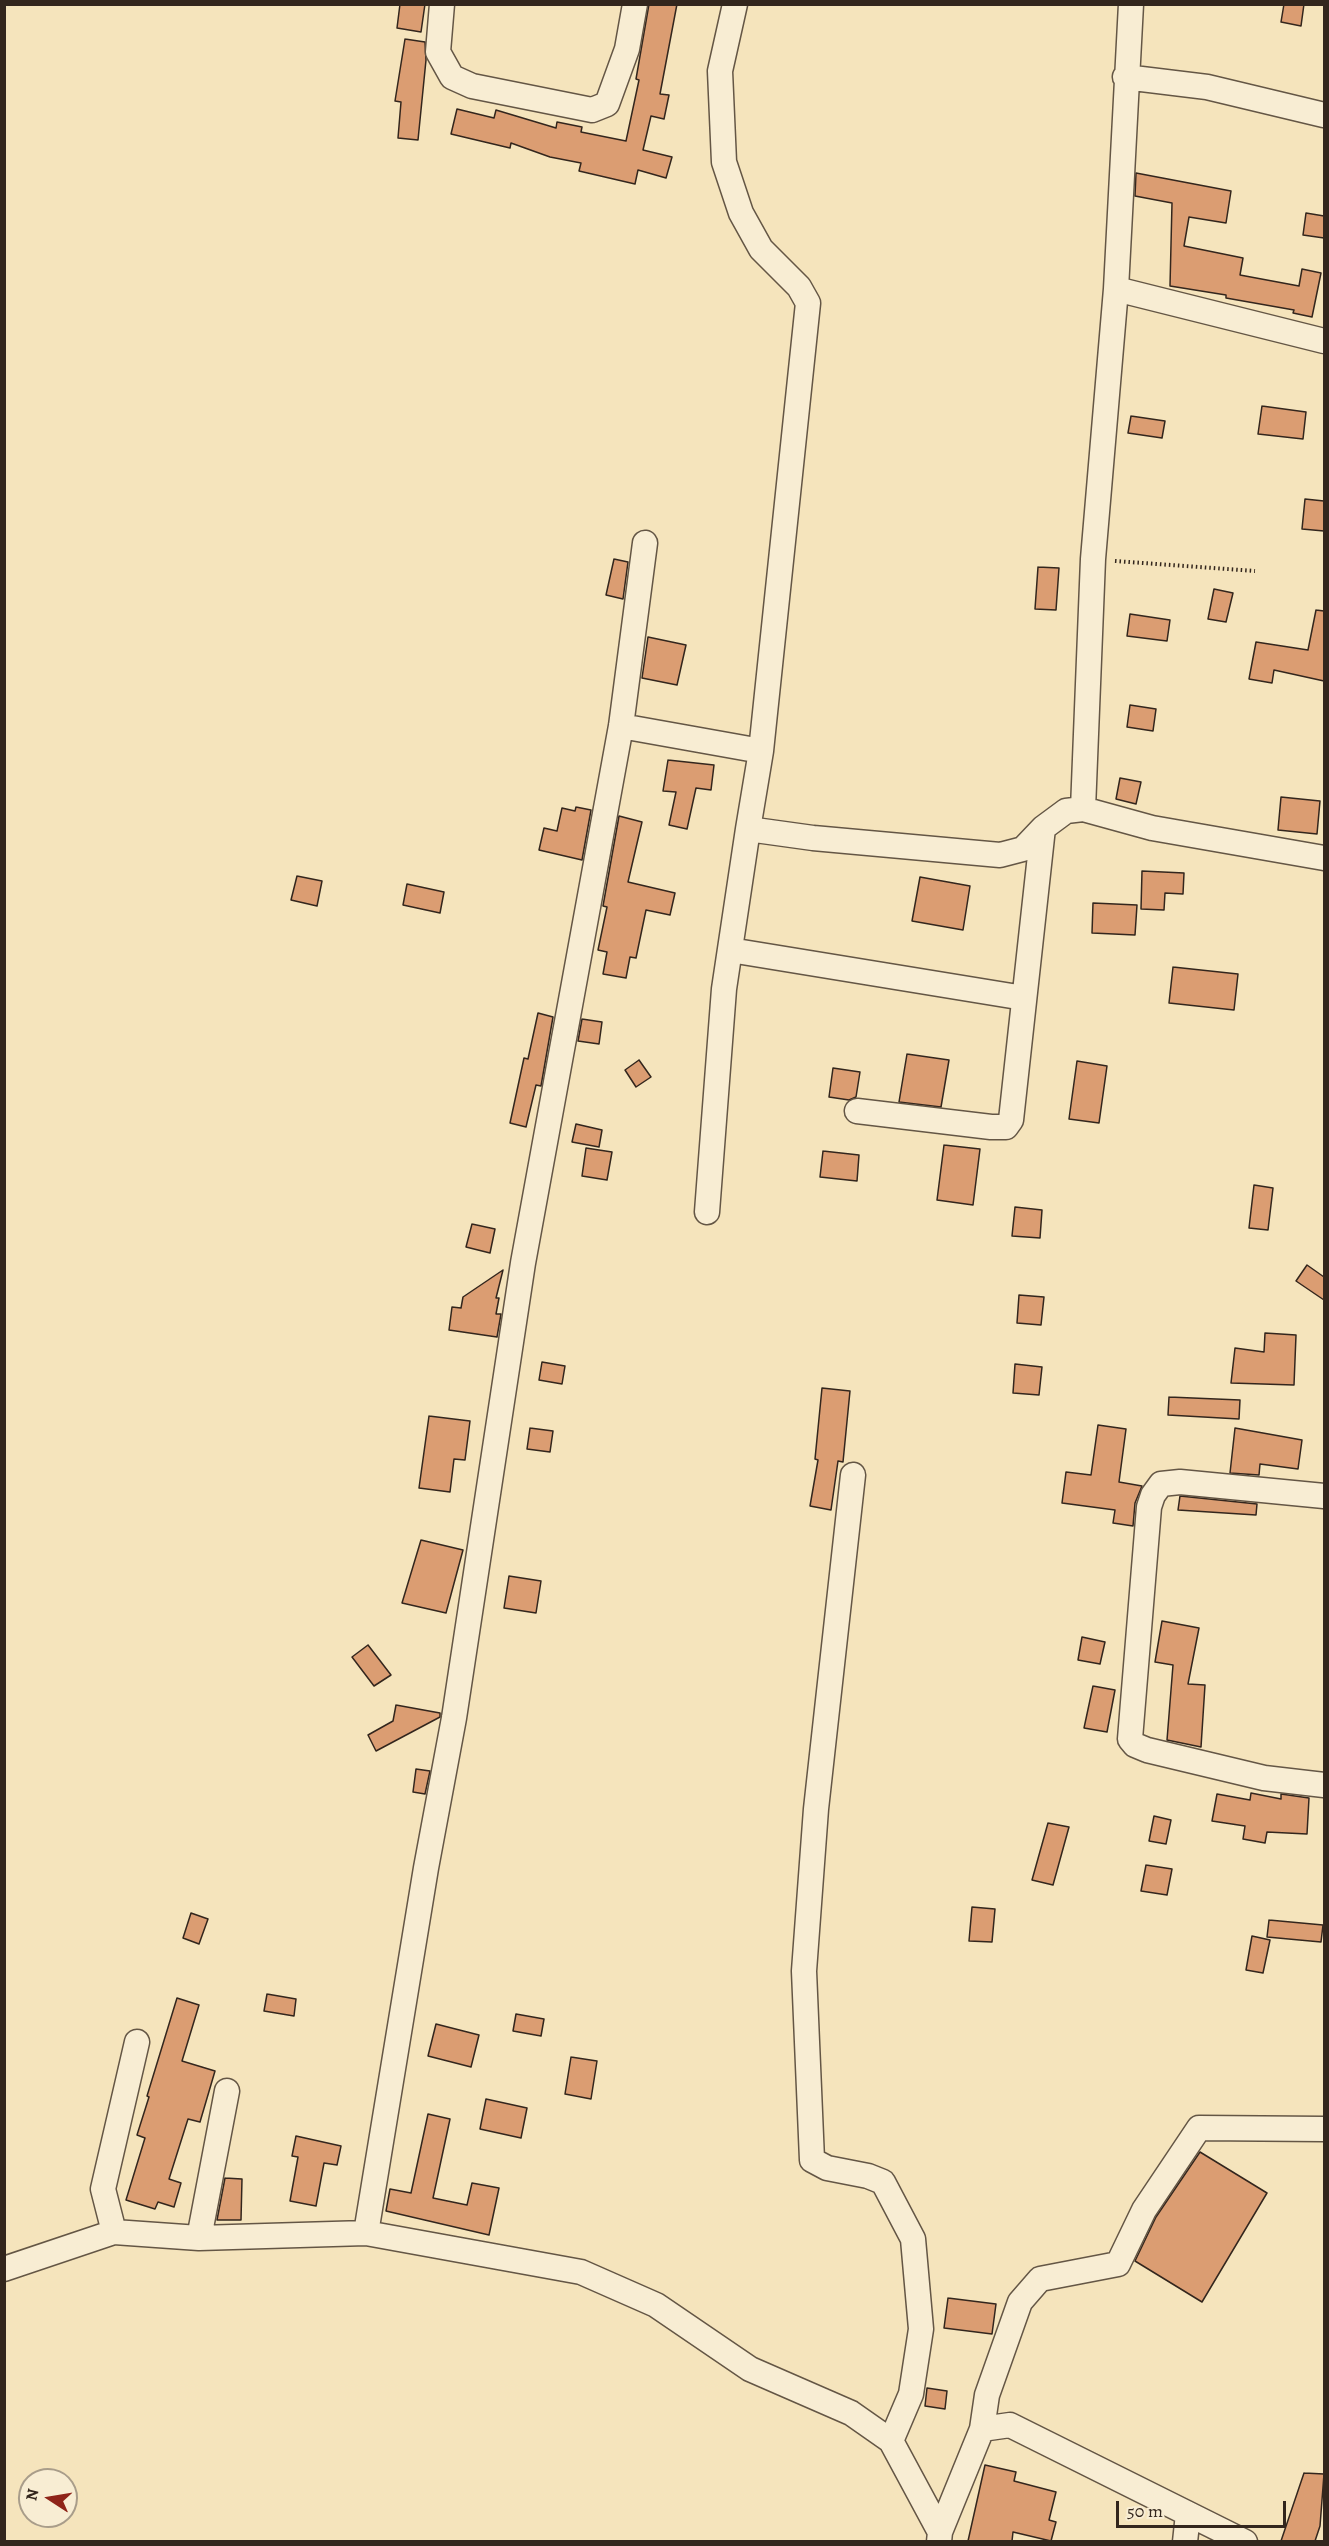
<!DOCTYPE html>
<html>
<head>
<meta charset="utf-8">
<style>
  body { margin:0 }
  #map { position:relative; width:1329px; height:2546px; overflow:hidden; background:#f5e4bc; font-family:Alegreya,serif }
  canvas { display:block }
  .frame { position:absolute; inset:0; border:6px solid #33261d; pointer-events:none }
  .north { position:absolute; left:18px; top:2468px; width:60px; height:60px; box-sizing:border-box; background:#f8edd3; border:2px solid #a99d8a; border-radius:50%; rotate:282deg; font-size:16px; font-weight:700; line-height:24px; text-align:center; color:#33261d }
  .north::after { content:''; display:block; margin:auto; width:21px; height:27px; background:#8f2418; clip-path:polygon(50% 0,100% 100%,50% 72%,0 100%) }
  .scale { position:absolute; left:1116px; top:2501px; width:170px; height:27px; box-sizing:border-box; border:3px solid #33261d; border-top:0; padding-left:8px; font-size:18px; line-height:21px; white-space:nowrap; color:#33261d; -webkit-text-stroke:4px #f8edd3; paint-order:stroke }
</style>
</head>
<body>
<div id="map">
<canvas width="1329" height="2546"></canvas>
<div class="frame"></div>
<div class="north">N</div>
<div class="scale">50 m</div>
</div>
<script>
const ctx = document.querySelector('canvas').getContext('2d');
ctx.lineJoin = 'round';
function fill(path, color) {
  ctx.fillStyle = color;
  ctx.fill(path, 'evenodd');
}
function toPath(rows) {
  const path = new Path2D();
  for (const r of rows) {
    path.moveTo(r[0], r[1]);
    for (let i = 2; i < r.length; i += 2) path.lineTo(r[i], r[i + 1]);
  }
  return path;
}
function trace(path, color, width, dash) {
  ctx.strokeStyle = color;
  ctx.lineWidth = width;
  ctx.lineCap = dash ? 'butt' : 'round';
  ctx.setLineDash(dash || []);
  ctx.stroke(path);
}
const building = toPath([
  [400,4,425,4,421,32,397,28,400,4],
  [649,4,677,4,660,94,669,95,664,119,651,116,643,150,672,157,666,178,638,170,635,184,579,171,581,163,550,157,511,143,510,148,451,134,457,109,494,118,496,110,556,128,557,122,582,127,581,132,626,141,639,80,636,79,649,4],
  [1284,4,1304,4,1301,26,1281,22,1284,4],
  [405,39,425,42,426,60,418,140,398,138,401,102,395,101,405,39],
  [1136,173,1231,191,1226,223,1189,217,1184,246,1243,258,1240,275,1299,286,1302,269,1321,273,1312,317,1293,313,1294,310,1226,298,1226,295,1170,286,1172,203,1135,196,1136,173],
  [1306,213,1324,216,1324,238,1303,235,1306,213],
  [1262,406,1306,412,1303,439,1258,434,1262,406],
  [1131,416,1165,421,1162,438,1128,433,1131,416],
  [1305,499,1324,501,1324,531,1302,529,1305,499],
  [614,559,628,562,623,599,606,595,614,559],
  [1038,567,1059,568,1056,610,1035,609,1038,567],
  [1214,589,1233,593,1226,622,1208,619,1214,589],
  [1316,610,1324,611,1324,681,1274,670,1272,683,1249,679,1256,642,1308,650,1316,610],
  [1130,614,1170,620,1167,641,1127,636,1130,614],
  [648,637,686,645,677,685,642,678,648,637],
  [1130,705,1156,709,1153,731,1127,727,1130,705],
  [668,760,714,765,711,790,696,788,687,829,669,825,676,792,663,791,668,760],
  [1120,778,1141,782,1136,804,1116,799,1120,778],
  [1281,797,1320,801,1317,834,1278,830,1281,797],
  [576,807,591,810,582,860,539,850,544,828,557,831,562,808,575,811,576,807],
  [619,816,642,822,628,882,675,893,670,915,646,910,636,958,630,957,626,978,603,974,607,952,598,950,607,907,603,906,619,816],
  [1142,871,1184,873,1183,894,1165,893,1164,910,1141,909,1142,871],
  [297,876,322,881,317,906,291,900,297,876],
  [920,877,970,886,963,930,912,921,920,877],
  [407,884,444,892,440,913,403,905,407,884],
  [1093,903,1137,905,1135,935,1092,933,1093,903],
  [1173,967,1238,974,1234,1010,1169,1003,1173,967],
  [538,1013,553,1017,541,1086,536,1085,526,1127,510,1123,524,1058,528,1059,538,1013],
  [582,1019,602,1022,599,1044,578,1041,582,1019],
  [907,1054,949,1060,941,1107,899,1102,907,1054],
  [639,1060,651,1077,636,1087,625,1070,639,1060],
  [1077,1061,1107,1066,1099,1123,1069,1119,1077,1061],
  [833,1068,860,1072,856,1097,849,1100,829,1097,833,1068],
  [576,1124,602,1130,599,1147,572,1142,576,1124],
  [944,1145,980,1149,973,1205,937,1200,944,1145],
  [586,1148,612,1152,607,1180,582,1176,586,1148],
  [823,1151,859,1155,857,1181,820,1177,823,1151],
  [1254,1185,1273,1188,1268,1230,1249,1228,1254,1185],
  [1015,1207,1042,1210,1040,1238,1012,1236,1015,1207],
  [472,1224,495,1229,490,1253,466,1247,472,1224],
  [1307,1265,1324,1277,1324,1300,1296,1281,1307,1265],
  [503,1270,496,1298,499,1298,496,1314,501,1314,497,1337,449,1330,452,1307,461,1308,463,1297,503,1270],
  [1019,1295,1044,1297,1041,1325,1017,1323,1019,1295],
  [1265,1333,1296,1335,1294,1385,1231,1383,1235,1348,1264,1352,1265,1333],
  [542,1362,565,1366,562,1384,539,1380,542,1362],
  [1015,1364,1042,1367,1039,1395,1013,1393,1015,1364],
  [822,1388,850,1391,843,1462,838,1461,831,1510,810,1506,818,1460,815,1459,822,1388],
  [1169,1397,1240,1400,1239,1419,1168,1415,1169,1397],
  [429,1416,470,1421,465,1460,454,1459,450,1492,419,1488,429,1416],
  [1098,1425,1126,1429,1119,1482,1142,1486,1135,1503,1133,1526,1113,1523,1115,1510,1062,1503,1066,1472,1091,1475,1098,1425],
  [530,1428,553,1431,550,1452,527,1449,530,1428],
  [1235,1428,1302,1440,1298,1469,1260,1464,1259,1475,1230,1473,1235,1428],
  [1180,1496,1257,1504,1256,1515,1178,1510,1180,1496],
  [421,1540,463,1550,446,1613,402,1603,421,1540],
  [509,1576,541,1581,536,1613,504,1608,509,1576],
  [1162,1621,1199,1628,1188,1684,1205,1685,1201,1747,1167,1740,1173,1665,1155,1662,1162,1621],
  [1082,1637,1105,1642,1100,1664,1078,1660,1082,1637],
  [368,1645,391,1675,374,1686,352,1657,368,1645],
  [1093,1686,1115,1690,1107,1732,1084,1728,1093,1686],
  [396,1705,440,1713,440,1717,376,1751,368,1735,393,1721,396,1705],
  [416,1769,430,1771,425,1794,413,1792,416,1769],
  [1251,1793,1281,1799,1281,1794,1309,1798,1307,1834,1267,1832,1265,1843,1243,1839,1245,1826,1212,1821,1217,1794,1250,1800,1251,1793],
  [1154,1816,1171,1820,1166,1844,1149,1841,1154,1816],
  [1048,1823,1069,1827,1053,1885,1032,1880,1048,1823],
  [1146,1865,1172,1869,1167,1895,1141,1891,1146,1865],
  [972,1907,995,1909,992,1942,969,1941,972,1907],
  [191,1913,208,1919,199,1944,183,1938,191,1913],
  [1269,1920,1323,1925,1321,1942,1267,1937,1269,1920],
  [1252,1936,1270,1940,1263,1973,1246,1970,1252,1936],
  [267,1994,296,1999,294,2016,264,2011,267,1994],
  [177,1998,199,2005,182,2061,215,2071,200,2122,188,2119,169,2179,181,2183,174,2207,158,2202,155,2209,126,2200,145,2138,137,2135,149,2097,147,2096,177,1998],
  [516,2014,544,2019,541,2036,513,2031,516,2014],
  [436,2024,479,2035,471,2067,428,2056,436,2024],
  [571,2057,597,2061,591,2099,565,2094,571,2057],
  [486,2099,527,2108,521,2138,480,2129,486,2099],
  [428,2114,450,2119,433,2198,467,2205,472,2183,499,2188,489,2235,386,2211,390,2189,411,2193,428,2114],
  [296,2136,341,2146,337,2165,324,2163,316,2206,290,2201,298,2157,292,2156,296,2136],
  [1200,2152,1267,2193,1202,2302,1135,2261,1156,2217,1200,2152],
  [225,2178,242,2179,241,2220,217,2220,225,2178],
  [948,2298,996,2304,992,2334,944,2328,948,2298],
  [927,2388,947,2391,945,2409,925,2406,927,2388],
  [985,2465,1016,2472,1014,2481,1056,2492,1049,2520,1056,2522,1051,2541,1013,2532,1012,2541,968,2541,985,2465],
  [1304,2473,1324,2474,1320,2526,1315,2541,1281,2541,1304,2473]
]);
fill(building, '#db9d72');
trace(building, '#33261d', 1.5);
const minor = toPath([
  [442,4,438,52,452,77,472,86,592,110,607,104,627,49,635,4],
  [735,4,720,71,724,162,741,213,761,249,799,287,808,303,761,751,748,829,813,838,1000,855,1023,849,1043,828,1066,811,1083,809,1152,828,1324,858],
  [1131,4,1116,289,1324,341],
  [1125,77,1207,87,1324,115],
  [621,726,761,751],
  [1083,809,1093,559,1116,289],
  [730,950,1024,998],
  [857,1111,991,1127,1006,1127,1011,1120,1043,828],
  [707,1212,724,989,748,829],
  [853,1475,816,1809,804,1971,812,2160,827,2168,868,2176,883,2182,913,2239,921,2329,911,2394,891,2441],
  [1324,1496,1180,1482,1161,1484,1153,1495,1149,1507,1130,1739,1135,1745,1147,1750,1264,1778,1324,1785],
  [114,2232,103,2189,137,2042],
  [366,2233,426,1868,454,1718,523,1263,621,726,645,543],
  [199,2238,227,2091],
  [4,2269,114,2232,199,2238,366,2233,581,2272,656,2305,750,2369,851,2413,891,2441,940,2532],
  [982,2429,987,2395,1020,2302,1040,2279,1118,2264,1144,2210,1199,2128,1324,2129],
  [939,2542,940,2532,982,2429,1010,2425,1245,2542],
  [1185,2542,1188,2514]
]);
trace(minor, '#645645', 27);
trace(toPath([
  [1115,561,1255,571]
]), '#33261d', 4, [1.5, 3]);
trace(minor, '#f8edd3', 24);
</script>
</body>
</html>
